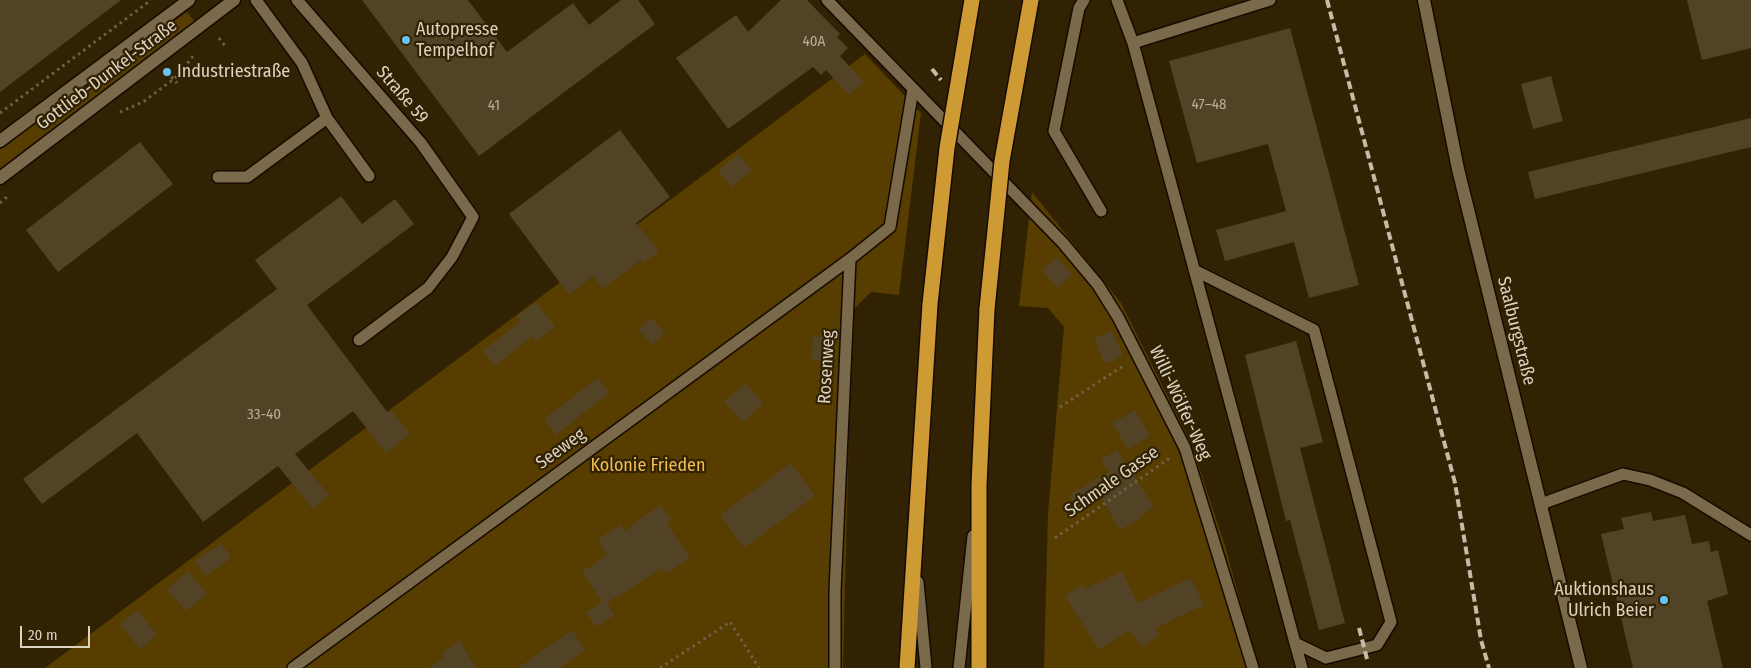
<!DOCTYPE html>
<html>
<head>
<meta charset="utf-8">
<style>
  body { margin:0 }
  #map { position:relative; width:1751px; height:668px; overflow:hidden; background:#312204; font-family:"Fira Sans Condensed",sans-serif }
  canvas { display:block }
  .scale { position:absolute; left:20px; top:626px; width:70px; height:22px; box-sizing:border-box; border:2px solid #dcd2c2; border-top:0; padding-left:6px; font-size:15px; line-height:18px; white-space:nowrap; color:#dcd2c2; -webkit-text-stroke:4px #312204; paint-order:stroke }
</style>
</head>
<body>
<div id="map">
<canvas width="1751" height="668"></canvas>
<div class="scale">20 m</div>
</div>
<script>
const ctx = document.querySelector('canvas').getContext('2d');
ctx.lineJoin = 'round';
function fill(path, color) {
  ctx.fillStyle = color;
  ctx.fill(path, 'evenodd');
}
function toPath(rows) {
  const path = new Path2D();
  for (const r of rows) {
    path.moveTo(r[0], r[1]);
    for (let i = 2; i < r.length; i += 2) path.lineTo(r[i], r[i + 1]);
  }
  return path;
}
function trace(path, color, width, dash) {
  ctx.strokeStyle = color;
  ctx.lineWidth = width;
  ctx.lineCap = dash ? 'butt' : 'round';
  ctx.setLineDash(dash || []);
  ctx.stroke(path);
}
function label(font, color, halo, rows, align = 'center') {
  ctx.font = font + ' "Fira Sans Condensed",sans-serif';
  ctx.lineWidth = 4.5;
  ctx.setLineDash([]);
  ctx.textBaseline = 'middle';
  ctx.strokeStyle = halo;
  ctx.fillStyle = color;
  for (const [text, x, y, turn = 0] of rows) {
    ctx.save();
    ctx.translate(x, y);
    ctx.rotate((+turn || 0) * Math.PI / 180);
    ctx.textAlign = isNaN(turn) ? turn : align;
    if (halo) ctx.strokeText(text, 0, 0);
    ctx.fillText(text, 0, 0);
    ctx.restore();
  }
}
fill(toPath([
  [187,12,194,21,0,169,0,150,111,65],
  [865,54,921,113,899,295,871,292,852,311,843,668,45,668],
  [1032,192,1121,303,1191,443,1226,549,1258,668,1044,668,1048,513,1064,327,1048,308,1019,306]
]), '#583d00');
fill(toPath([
  [0,0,121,0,0,92],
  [362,0,468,0,507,52,573,3,589,25,621,0,638,0,655,24,479,156],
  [781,0,807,0,840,34,837,37,848,48,840,56,864,82,849,95,826,70,821,75,813,67,728,129,676,58,736,15,748,32],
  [1687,0,1751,0,1751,48,1702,60],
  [1290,28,1359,285,1309,298,1294,242,1225,261,1216,230,1286,211,1268,144,1197,163,1169,61],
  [1551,76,1563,121,1533,129,1521,84],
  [1751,118,1751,147,1535,199,1528,172],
  [620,130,670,197,636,223,659,251,643,263,641,260,602,289,593,276,569,295,509,214],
  [140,142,173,184,58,272,26,230],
  [738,154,752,170,732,187,718,171],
  [341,196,362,224,395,199,414,224,307,305,388,413,392,411,410,434,386,453,353,411,295,454,329,495,313,509,278,466,203,522,137,433,42,504,23,479,277,289,255,260],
  [1057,257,1072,275,1057,288,1042,270],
  [536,302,555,327,536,341,532,336,495,366,483,351,521,321,517,316],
  [651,318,665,333,652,345,638,330],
  [1112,331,1123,355,1105,364,1094,339],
  [813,336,831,338,829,361,811,360],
  [1296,341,1323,442,1300,448,1345,623,1319,630,1290,520,1286,521,1245,355],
  [598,378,609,393,556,435,544,419],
  [745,383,763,403,743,422,724,402],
  [1135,410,1150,436,1128,449,1112,423],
  [1117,450,1154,507,1140,516,1141,518,1120,530,1102,498,1079,512,1069,495,1109,472,1101,460],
  [791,463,815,496,744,548,720,515],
  [660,505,672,520,667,524,690,558,666,574,662,568,607,603,614,615,596,627,586,612,602,602,582,572,607,555,598,539,621,525,624,531],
  [1651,512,1653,521,1685,515,1692,544,1709,541,1711,552,1718,550,1728,594,1707,601,1723,668,1633,668,1601,534,1624,529,1621,518],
  [221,543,231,558,206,576,195,561],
  [188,571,207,594,186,611,167,589],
  [1122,571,1137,603,1191,578,1204,605,1155,628,1160,635,1142,647,1130,630,1099,650,1065,596,1082,585,1085,589],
  [138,610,157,635,140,649,120,624],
  [572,630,585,650,559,668,518,668],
  [460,641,476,668,429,668,445,657,442,652]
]), '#534326');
const service = toPath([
  [256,0,302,63,327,118,369,176],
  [297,0,421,143,473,217,452,257,428,288,359,340],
  [827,0,1063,243,1098,285,1118,317,1185,448,1253,668],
  [1084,0,1079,8,1054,131,1101,211],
  [1117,0,1133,43,1295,643,1326,658,1377,645,1391,622,1314,330,1194,270],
  [1133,43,1270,0],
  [218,177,247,177,327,118],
  [1541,504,1623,474,1650,480,1683,493,1751,535],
  [918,582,926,668],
  [1295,643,1302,668],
  [293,668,850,259],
  [835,668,835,591,850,259,890,227,913,89],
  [959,668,973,536]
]);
const minor = toPath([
  [1424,0,1458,169,1581,668]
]);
const tertiary = toPath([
  [0,141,189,0],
  [0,178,234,0]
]);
const motorway = toPath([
  [907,668,930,304],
  [979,668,979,485,987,309]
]);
trace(service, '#160b00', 14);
trace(minor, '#160b00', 15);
trace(tertiary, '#160b00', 15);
trace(motorway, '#160b00', 18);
trace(toPath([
  [219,38,225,46],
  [167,72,177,83],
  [120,112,143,102,179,75,193,56],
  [0,113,151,0],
  [0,203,9,195],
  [1060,407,1123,366],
  [1055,538,1170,458],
  [660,668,730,622,759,668]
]), '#6e6148', 3, [2.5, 4]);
trace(service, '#7b694b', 11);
trace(minor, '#7b694b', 12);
trace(tertiary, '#7b694b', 12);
trace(motorway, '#ce9a33', 15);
trace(toPath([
  [1327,0,1455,483,1481,640,1489,668],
  [932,69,941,80],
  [1359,628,1367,659]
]), '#c6bba9', 4, [8, 4]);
const motorwayBridge = toPath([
  [930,304,947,148,972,0],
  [987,309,1002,161,1031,0]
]);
trace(motorwayBridge, '#160b00', 18, []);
trace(motorwayBridge, '#ce9a33', 15);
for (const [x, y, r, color] of [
  [406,40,5,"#67c4f0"],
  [167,72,5,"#67c4f0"],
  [1664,600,5,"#67c4f0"]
]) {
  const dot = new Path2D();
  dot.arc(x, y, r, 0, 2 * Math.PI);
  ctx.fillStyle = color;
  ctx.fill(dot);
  trace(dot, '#312204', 2);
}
label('15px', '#baae9b', null, [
  ["40A",814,42],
  ["47–48",1209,105],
  ["41",494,106],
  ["33-40",264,415]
]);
label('18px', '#dcd2c2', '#312204', [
  ["Autopresse",416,30],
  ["Tempelhof",416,51],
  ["Industriestraße",177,72],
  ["Auktionshaus",1654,590,"right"],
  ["Ulrich Beier",1654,611,"right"]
], 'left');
label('18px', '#dcd2c2', '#312204', [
  ["Gottlieb-Dunkel-Straße",107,75,-37],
  ["Straße 59",402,95,49],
  ["Saalburgstraße",1516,331,76],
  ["Rosenweg",827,367,-87],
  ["Willi-Wölfer-Weg",1180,403,65],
  ["Seeweg",561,449,-36],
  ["Schmale Gasse",1112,482,-35]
]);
label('18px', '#f3bb50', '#312204', [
  ["Kolonie Frieden",648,466]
]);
</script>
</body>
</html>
